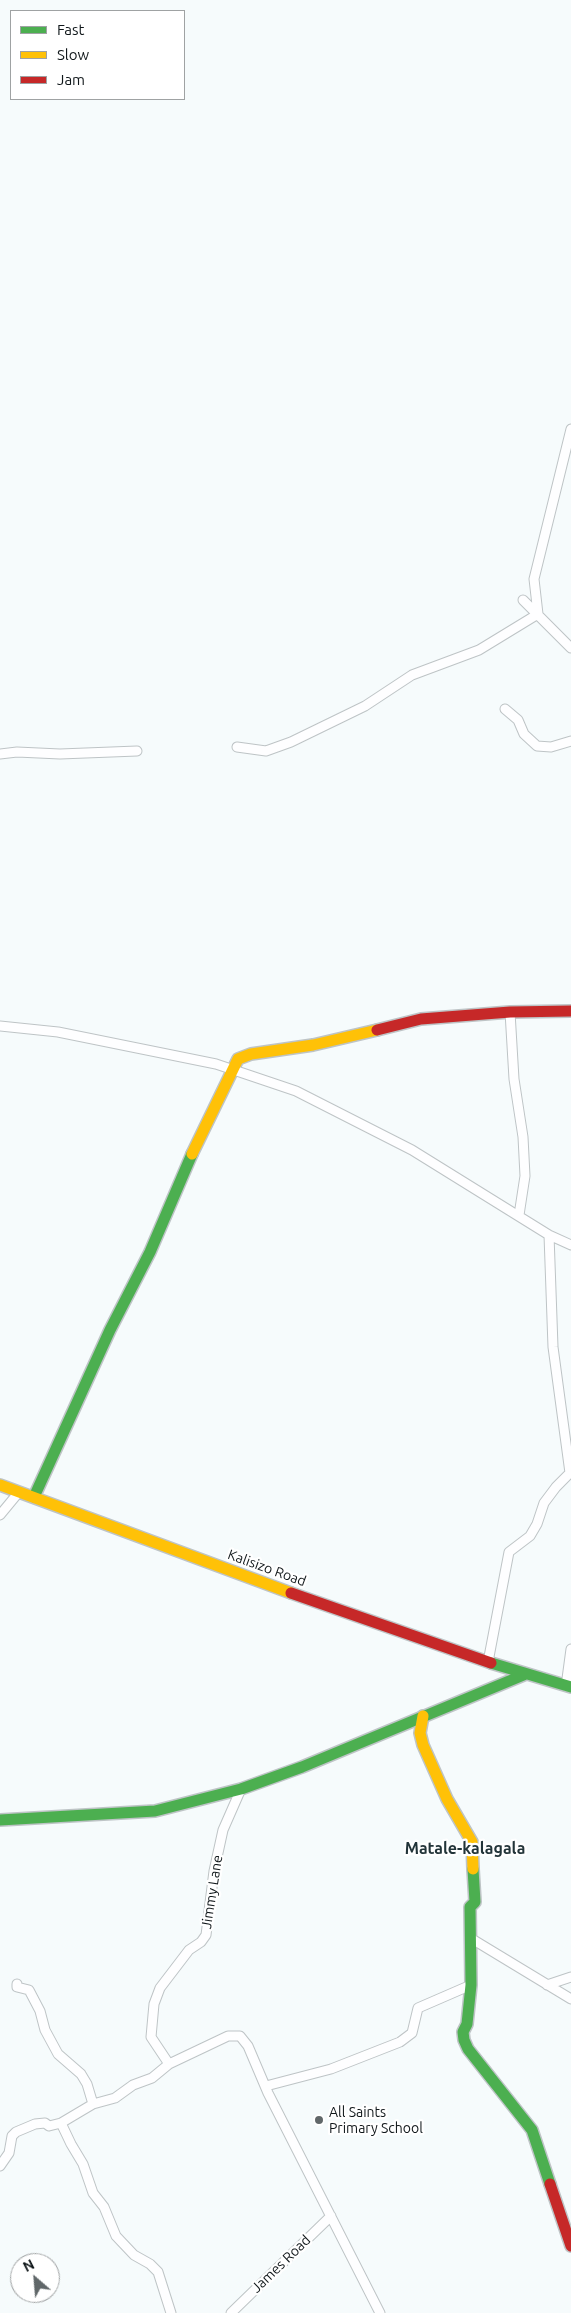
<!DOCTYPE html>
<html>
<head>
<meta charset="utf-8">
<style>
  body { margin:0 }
  #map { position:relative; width:571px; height:2313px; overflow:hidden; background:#f6fbfc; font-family:Ubuntu,sans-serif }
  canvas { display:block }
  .legend { position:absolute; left:10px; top:10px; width:175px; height:90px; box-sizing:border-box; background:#fff; border:1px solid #9fa2a3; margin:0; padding:6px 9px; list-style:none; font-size:15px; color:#10171a }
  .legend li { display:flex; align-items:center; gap:10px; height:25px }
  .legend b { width:25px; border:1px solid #9fa2a3 }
  .north { position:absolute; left:10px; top:2253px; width:50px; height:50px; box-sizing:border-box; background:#fff; border:1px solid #9fa2a3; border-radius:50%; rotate:333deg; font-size:14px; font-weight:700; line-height:20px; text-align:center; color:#10171a }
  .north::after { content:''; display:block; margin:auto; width:18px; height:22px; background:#606769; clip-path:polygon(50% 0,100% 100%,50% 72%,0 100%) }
</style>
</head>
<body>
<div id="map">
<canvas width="571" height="2313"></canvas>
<ul class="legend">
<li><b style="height:6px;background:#4caf50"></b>Fast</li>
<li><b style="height:6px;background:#ffc107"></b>Slow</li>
<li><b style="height:6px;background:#c62828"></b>Jam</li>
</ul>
<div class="north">N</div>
</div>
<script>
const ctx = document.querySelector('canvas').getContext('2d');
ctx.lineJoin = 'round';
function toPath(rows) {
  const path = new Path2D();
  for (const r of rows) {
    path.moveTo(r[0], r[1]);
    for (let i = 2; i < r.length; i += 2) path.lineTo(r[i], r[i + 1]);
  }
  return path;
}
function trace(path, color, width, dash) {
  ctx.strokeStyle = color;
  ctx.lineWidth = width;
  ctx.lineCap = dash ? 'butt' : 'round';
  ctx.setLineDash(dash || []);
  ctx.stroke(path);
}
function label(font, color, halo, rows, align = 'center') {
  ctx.font = font + ' Ubuntu,sans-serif';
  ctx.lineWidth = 4.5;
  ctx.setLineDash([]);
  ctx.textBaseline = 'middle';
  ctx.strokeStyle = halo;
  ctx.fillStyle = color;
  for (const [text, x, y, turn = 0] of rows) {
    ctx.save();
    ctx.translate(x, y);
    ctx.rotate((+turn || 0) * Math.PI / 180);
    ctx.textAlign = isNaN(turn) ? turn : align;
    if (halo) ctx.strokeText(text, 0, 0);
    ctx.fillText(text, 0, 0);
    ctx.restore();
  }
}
const street = toPath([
  [523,600,571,648],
  [505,709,518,720,524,734,537,746,551,747,571,741],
  [237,747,266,751,291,742,365,706,412,675,479,650,538,614,534,579,571,429],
  [0,754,17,752,60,754,137,751],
  [510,1012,514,1079,523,1137,525,1176,519,1215],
  [0,1026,58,1032,216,1064,296,1091,412,1150,549,1235,571,1245],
  [0,1515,19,1492],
  [488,1662,509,1552,530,1536,537,1524,544,1503,556,1487,570,1473,553,1347,549,1235],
  [566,1686,571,1649],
  [472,1939,571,1999],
  [17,1984,17,1987,29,1990,40,2011,45,2030,58,2054,81,2074,87,2084,93,2104,61,2123,71,2144,83,2164,93,2193,104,2207,116,2236,134,2255,150,2264,158,2272,171,2313],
  [547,1985,571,1977],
  [169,2064,151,2037,154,2004,160,1988,189,1950,201,1942,206,1935,214,1871,223,1830,241,1789],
  [266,2086,331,2069,400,2042,412,2033,418,2008,471,1985],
  [93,2104,115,2098,133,2085,152,2078,169,2064,228,2036,240,2036,248,2046,268,2093,380,2313],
  [0,2166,9,2153,12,2136,16,2132,35,2124,45,2123,49,2126,61,2123],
  [231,2313,331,2216]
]);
const fast = toPath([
  [34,1497,110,1330,150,1252,192,1154],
  [491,1663,571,1687],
  [0,1820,155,1811,241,1789,302,1767,526,1674],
  [473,1869,475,1902,470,1907,471,1985,467,2024,463,2032,464,2040,468,2049,532,2130,550,2184]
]);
const slow = toPath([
  [192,1154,238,1059,251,1054,313,1045,377,1030],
  [0,1485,291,1593],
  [423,1716,420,1733,423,1745,447,1799,472,1842,473,1869]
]);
const jam = toPath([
  [377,1030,421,1019,510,1012,571,1011],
  [291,1593,491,1663],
  [550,2184,571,2246]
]);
trace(street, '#bec4c6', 11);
trace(fast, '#bec4c6', 14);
trace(slow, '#bec4c6', 14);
trace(jam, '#bec4c6', 14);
trace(street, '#fefeff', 9);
trace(fast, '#4caf50', 11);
trace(slow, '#ffc107', 11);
trace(jam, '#c62828', 11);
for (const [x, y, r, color] of [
  [319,2120,5,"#606769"]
]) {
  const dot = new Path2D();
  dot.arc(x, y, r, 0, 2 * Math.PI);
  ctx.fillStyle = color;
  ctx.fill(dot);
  trace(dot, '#fff', 2);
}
label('14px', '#10171a', '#fff', [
  ["Kalisizo Road",267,1568,20],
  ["Jimmy Lane",212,1892,-81],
  ["James Road",281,2264,-44]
]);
label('14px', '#10171a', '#fff', [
  ["All Saints",329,2112],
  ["Primary School",329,2128]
], 'left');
label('bold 16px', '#223439', '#fff', [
  ["Matale-kalagala",465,1849]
]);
</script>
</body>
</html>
